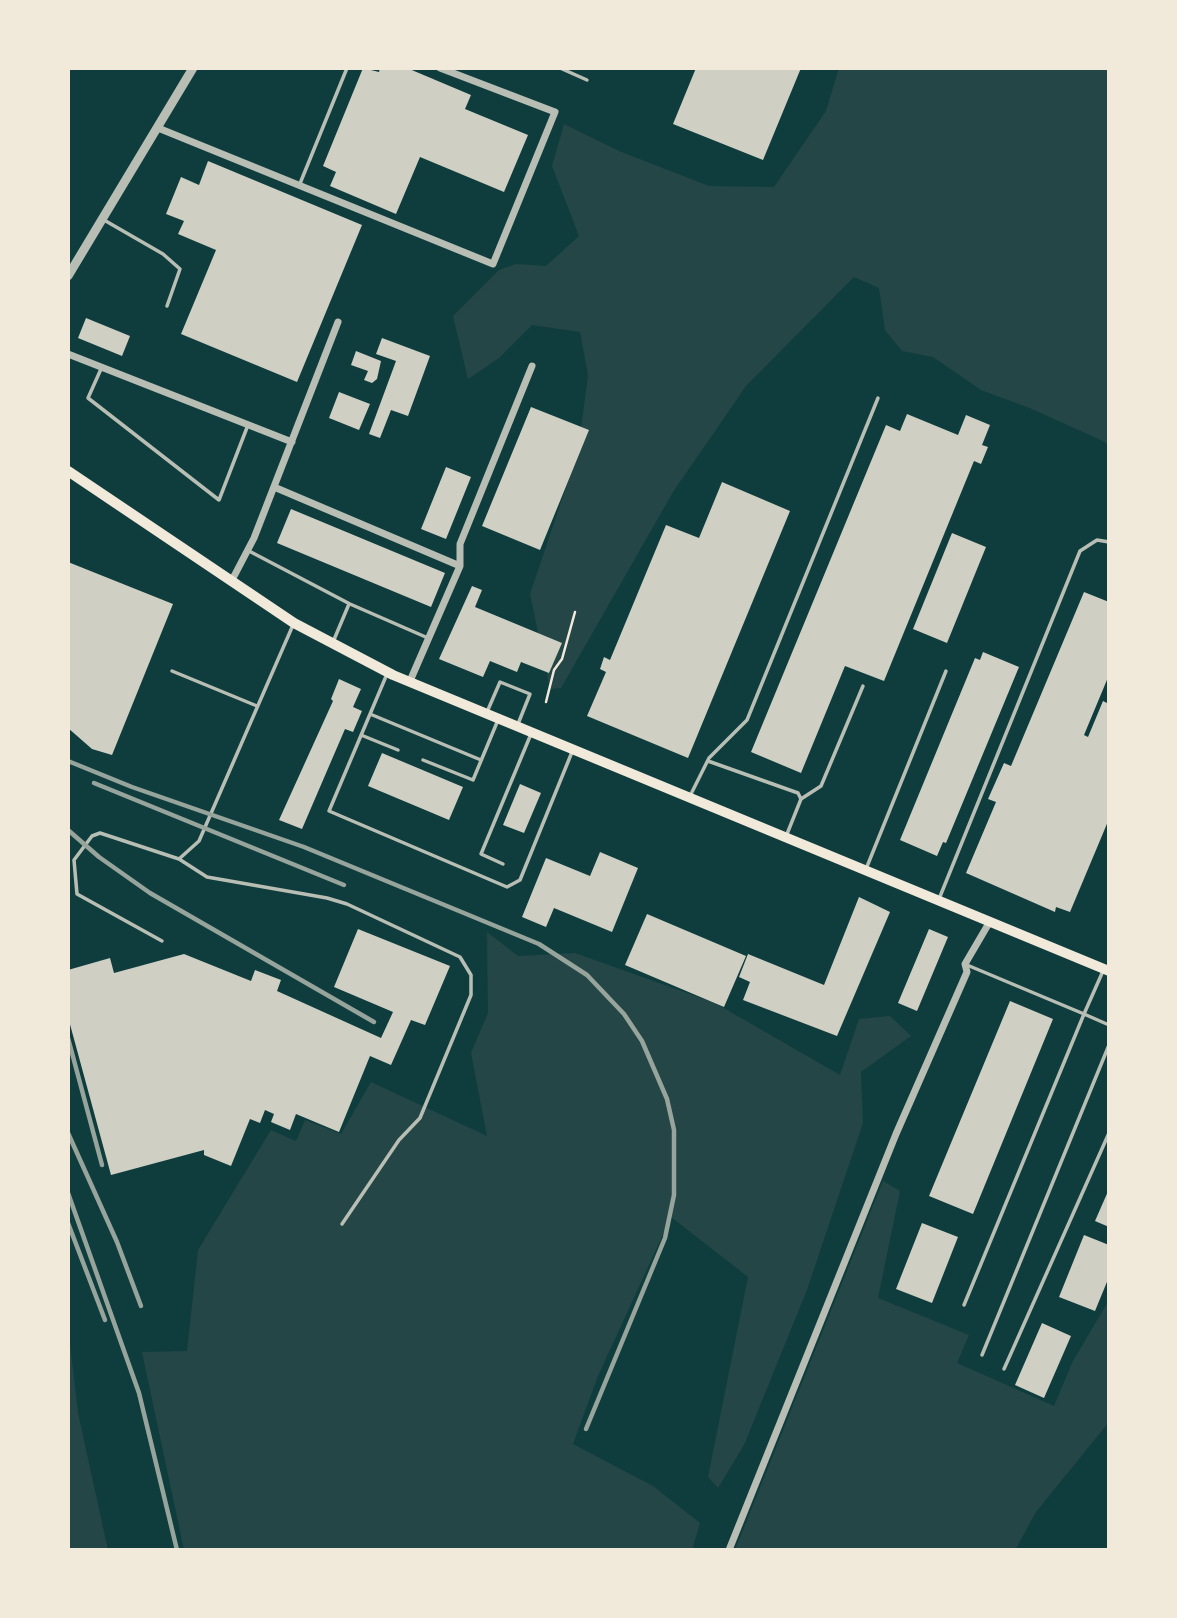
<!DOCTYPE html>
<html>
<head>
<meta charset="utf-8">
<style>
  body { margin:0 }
  #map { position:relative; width:1177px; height:1618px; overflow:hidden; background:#0f3d3e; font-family:Montserrat,sans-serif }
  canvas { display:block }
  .frame { position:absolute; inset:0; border:70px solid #f1e9da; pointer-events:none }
</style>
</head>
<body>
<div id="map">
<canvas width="1177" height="1618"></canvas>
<div class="frame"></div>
</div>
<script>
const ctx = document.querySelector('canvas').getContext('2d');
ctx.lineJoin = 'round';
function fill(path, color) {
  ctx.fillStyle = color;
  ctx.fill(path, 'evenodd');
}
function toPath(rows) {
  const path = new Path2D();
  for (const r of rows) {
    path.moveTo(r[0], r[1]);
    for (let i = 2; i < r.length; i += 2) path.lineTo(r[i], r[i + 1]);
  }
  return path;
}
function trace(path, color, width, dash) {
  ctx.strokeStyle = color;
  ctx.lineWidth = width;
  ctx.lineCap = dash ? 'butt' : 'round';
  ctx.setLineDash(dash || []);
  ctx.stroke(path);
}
fill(toPath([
  [839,68,1109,68,1109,447,1105,442,1032,409,981,390,933,357,902,351,885,330,879,288,854,277,746,386,673,492,561,688,550,689,530,594,578,452,588,375,580,332,532,325,499,358,468,379,453,316,499,270,516,264,546,266,579,236,552,166,564,124,619,151,709,186,774,187,826,111],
  [487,932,518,956,575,953,715,1003,840,1075,859,1019,890,1016,911,1036,861,1072,863,1123,807,1290,744,1445,718,1488,708,1477,748,1277,671,1217,598,1376,573,1444,653,1486,700,1523,692,1550,184,1550,142,1352,187,1351,198,1250,271,1130,296,1141,305,1120,341,1134,371,1082,487,1136,471,1053,488,1013],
  [883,1181,900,1191,878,1298,969,1335,957,1363,1054,1406,1073,1361,1109,1300,1109,1422,1036,1512,1015,1550,735,1550],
  [68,1326,78,1413,108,1550,68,1550]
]), '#244646');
fill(toPath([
  [363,68,379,72,380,68,407,68,471,95,465,109,528,135,504,192,420,157,396,214,330,186,336,172,323,166],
  [696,68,801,68,763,160,673,124],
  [208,161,362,225,297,382,181,334,216,250,178,234,184,221,166,214,181,177,199,185],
  [86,318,130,336,122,356,78,338],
  [382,338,430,356,408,416,391,410,380,438,369,434,396,361,376,354],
  [356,351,381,361,377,379,372,383,364,380,368,371,351,365],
  [339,392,370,404,359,430,329,418],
  [531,407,589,430,540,550,482,526],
  [907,414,958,435,966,415,990,425,982,445,988,447,981,464,974,461,884,681,845,666,801,773,751,752,886,425,900,431],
  [446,467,471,477,446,539,421,529],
  [722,482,790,511,688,758,587,716,606,672,600,669,604,657,610,660,666,525,699,538],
  [291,509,445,573,431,607,277,543],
  [952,533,986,547,947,643,913,629],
  [68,562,173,604,112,755,92,749,68,728],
  [472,586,482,590,475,607,562,643,549,673,521,662,517,672,490,661,483,677,439,659],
  [1084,592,1109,602,1109,675,1084,735,1088,737,1103,701,1109,704,1109,819,1070,912,1056,907,1055,912,966,873,996,802,988,799,1004,763,1011,766],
  [983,652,1019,667,946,843,943,842,937,856,900,840,975,658,980,660],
  [339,679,361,689,353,707,362,711,353,732,345,729,302,829,279,820,333,701,331,699],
  [382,753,463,787,449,820,368,786],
  [520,784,541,793,524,833,503,825],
  [600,852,638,868,612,932,554,908,546,927,522,917,546,858,590,876],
  [859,897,890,912,837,1036,743,1000,750,982,739,977,748,954,824,985],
  [647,914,746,956,724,1007,625,965],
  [358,929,450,966,425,1025,411,1020,391,1065,370,1056,339,1132,296,1114,290,1130,271,1122,274,1114,265,1110,260,1123,250,1119,231,1166,204,1155,204,1150,111,1175,68,1017,68,970,110,958,114,973,184,954,251,981,255,970,281,980,277,991,381,1038,393,1012,334,987],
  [929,929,948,937,917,1011,898,1003],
  [1010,1001,1053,1019,973,1214,929,1196],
  [1109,1189,1109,1227,1095,1221],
  [922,1223,958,1237,932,1303,896,1289],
  [1084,1235,1109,1245,1109,1277,1095,1311,1059,1297],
  [1042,1323,1071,1336,1044,1398,1015,1385]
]), '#cfcfc3');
trace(toPath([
  [546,702,554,670,562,659,575,612]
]), '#f1e9da', 2.5);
trace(toPath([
  [560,68,587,80],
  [299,186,347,68],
  [104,220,163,254,180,269,167,306],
  [101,369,88,398,219,500,248,425],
  [249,551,350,604,428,638],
  [333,642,349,604],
  [172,671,257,706],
  [387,674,329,811,507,887,520,880,572,752],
  [487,712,500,682,530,694,518,724],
  [370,714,481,760],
  [361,735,398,750],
  [423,760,473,780,498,720],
  [708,761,798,793,801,799,787,834],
  [690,796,709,758,747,720,878,398],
  [801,799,821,786,863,686],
  [179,859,207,877,327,898,347,904,460,957,471,975,471,995,420,1118,399,1140,342,1224],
  [503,864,481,854,531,734],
  [866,869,946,671],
  [939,899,1080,551,1097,540,1109,542],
  [162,941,77,894,74,860,92,836,100,833,179,859,199,841,293,625],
  [1103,971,1084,1014,1109,1025],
  [964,1305,1084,1014,967,965],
  [982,1355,1109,1045],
  [1004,1369,1109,1133]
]), '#b8beb3', 3.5);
trace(toPath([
  [158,128,493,264,555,112,440,68],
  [68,354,292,442],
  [274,487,460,566],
  [231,582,254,538,338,322],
  [410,681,460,566,460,544,532,366],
  [729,1550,896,1134,967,972,965,964,989,923]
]), '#b8beb3', 7);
trace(toPath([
  [68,276,193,68]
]), '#b8beb3', 9);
trace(toPath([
  [68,471,294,623,393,675,1109,971]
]), '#f1e9da', 10);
trace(toPath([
  [68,761,132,787,304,847,539,944,587,975,624,1014,642,1041,667,1099,674,1130,674,1195,665,1238,586,1429],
  [94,783,344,885],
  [68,830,99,857,150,893,374,1022],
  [68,1038,102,1165],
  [68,1133,117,1242,141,1306],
  [68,1193,139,1393,177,1550],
  [68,1223,105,1320]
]), '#97a49c', 4.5);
</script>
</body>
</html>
